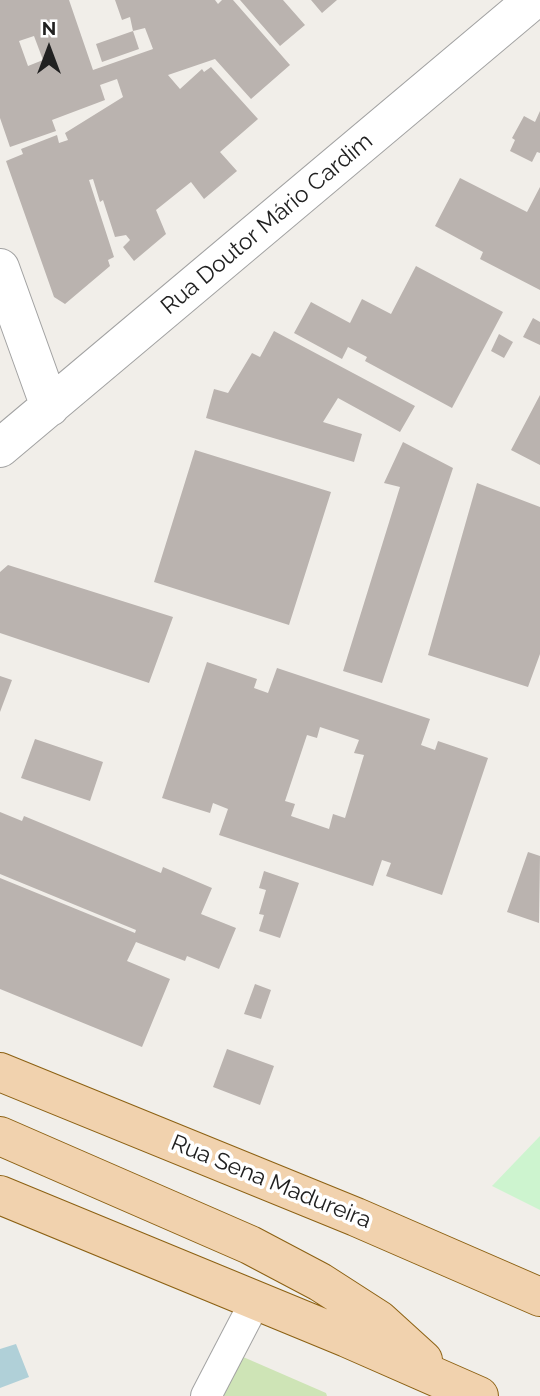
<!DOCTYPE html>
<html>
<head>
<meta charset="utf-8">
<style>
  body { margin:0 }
  #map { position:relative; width:540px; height:1396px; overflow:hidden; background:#f1eee9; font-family:Raleway,sans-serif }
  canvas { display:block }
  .north { position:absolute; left:14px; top:14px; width:70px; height:70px; -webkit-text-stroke:5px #fff; paint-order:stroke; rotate:0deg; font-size:19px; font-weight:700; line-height:28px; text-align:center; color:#212121 }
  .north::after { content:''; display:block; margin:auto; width:24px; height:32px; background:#212121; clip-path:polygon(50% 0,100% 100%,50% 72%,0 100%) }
</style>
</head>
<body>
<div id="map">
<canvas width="540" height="1396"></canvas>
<div class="north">N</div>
</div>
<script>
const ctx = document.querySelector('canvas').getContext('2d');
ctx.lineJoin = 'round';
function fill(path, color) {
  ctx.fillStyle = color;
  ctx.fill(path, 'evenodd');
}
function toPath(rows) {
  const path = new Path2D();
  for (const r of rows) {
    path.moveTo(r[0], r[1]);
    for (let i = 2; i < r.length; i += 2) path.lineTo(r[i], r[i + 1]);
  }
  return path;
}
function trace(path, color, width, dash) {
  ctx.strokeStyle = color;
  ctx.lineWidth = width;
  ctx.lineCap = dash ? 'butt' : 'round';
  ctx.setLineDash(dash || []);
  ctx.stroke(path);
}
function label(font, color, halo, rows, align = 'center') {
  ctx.font = font + ' Raleway,sans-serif';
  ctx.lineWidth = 7;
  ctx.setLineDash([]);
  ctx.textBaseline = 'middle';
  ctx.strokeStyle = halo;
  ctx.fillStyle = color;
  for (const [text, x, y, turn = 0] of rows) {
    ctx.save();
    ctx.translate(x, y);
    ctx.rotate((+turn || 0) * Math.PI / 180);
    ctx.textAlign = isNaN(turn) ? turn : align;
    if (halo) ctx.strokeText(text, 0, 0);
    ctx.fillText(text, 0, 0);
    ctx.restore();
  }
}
fill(toPath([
  [234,1353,326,1393,327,1396,221,1396]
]), '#cee4b6');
fill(toPath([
  [540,1136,540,1210,492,1186]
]), '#cdf4cf');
fill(toPath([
  [16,1344,29,1377,0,1388,0,1349]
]), '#b0d0d8');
fill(toPath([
  [0,0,69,0,93,70,153,49,145,28,133,31,139,49,102,62,96,44,133,31,130,17,122,20,115,0,215,0,218,4,222,0,233,0,290,65,251,99,215,59,168,75,180,89,202,69,204,72,211,67,258,119,220,152,237,171,204,199,191,182,156,210,166,234,134,261,123,247,130,240,126,235,115,237,103,200,100,202,93,179,89,180,114,257,108,260,110,266,65,304,54,297,6,161,23,154,21,149,57,135,59,143,68,140,65,133,123,97,117,79,100,85,105,100,52,120,56,131,10,147,0,118],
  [34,36,43,60,28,66,19,41],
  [240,0,283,0,305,25,280,46],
  [311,0,337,0,322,13],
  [540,111,540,153,537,152,532,162,510,151,515,140,512,138,524,116,535,122],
  [460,178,527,212,540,187,540,290,480,259,483,252,435,226],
  [416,266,503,312,452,408,365,361,367,357,348,347,342,359,294,333,311,302,350,323,362,299,391,314],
  [533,318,540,322,540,345,523,337],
  [274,331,415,406,400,432,338,398,323,422,362,434,354,462,206,418,214,389,228,393,252,353,260,357],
  [499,334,513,342,504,358,491,351],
  [540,395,540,465,511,450],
  [403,442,453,468,382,683,343,671,400,487,384,483],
  [195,450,331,492,289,625,154,582],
  [477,483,540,507,540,654,528,687,428,655],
  [8,565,173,617,149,683,0,633,0,572],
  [207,662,257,679,254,688,268,693,277,668,430,719,421,745,435,750,438,741,488,758,442,895,386,876,391,863,382,860,373,886,219,835,228,809,213,803,210,813,162,798],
  [320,727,359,740,354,753,364,755,345,818,333,814,329,829,291,816,295,804,285,801,307,735,317,738],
  [0,676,12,680,0,712],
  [35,739,103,762,90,801,21,778],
  [0,812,22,821,24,816,161,873,163,867,212,888,201,914,236,928,219,969,187,956,185,961,136,942,127,961,170,979,142,1047,0,989,0,878,135,933,136,930,0,874],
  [528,852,540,856,539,923,507,912],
  [264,871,299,883,280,938,259,931,264,915,259,914,266,890,259,888],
  [255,984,271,990,261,1019,244,1014],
  [227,1049,274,1066,260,1105,213,1087]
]), '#bab3af');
const lane = toPath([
  [206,1396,256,1300]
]);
const street = toPath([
  [0,268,50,407],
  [0,448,533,0]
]);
const primary = toPath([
  [0,1072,356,1217,540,1297],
  [0,1136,250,1245,320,1282,379,1320,423,1360],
  [0,1195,347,1338,479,1396]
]);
trace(lane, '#a2a2a2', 32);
trace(street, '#a2a2a2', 40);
trace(primary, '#8c6113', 40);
trace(lane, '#fff', 30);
trace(street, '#fff', 38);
trace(primary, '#f1d2ae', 38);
label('23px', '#212121', '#fff', [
  ["Rua Doutor Mário Cardim",267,224,-40],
  ["Rua Sena Madureira",271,1182,22]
]);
</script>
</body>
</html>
